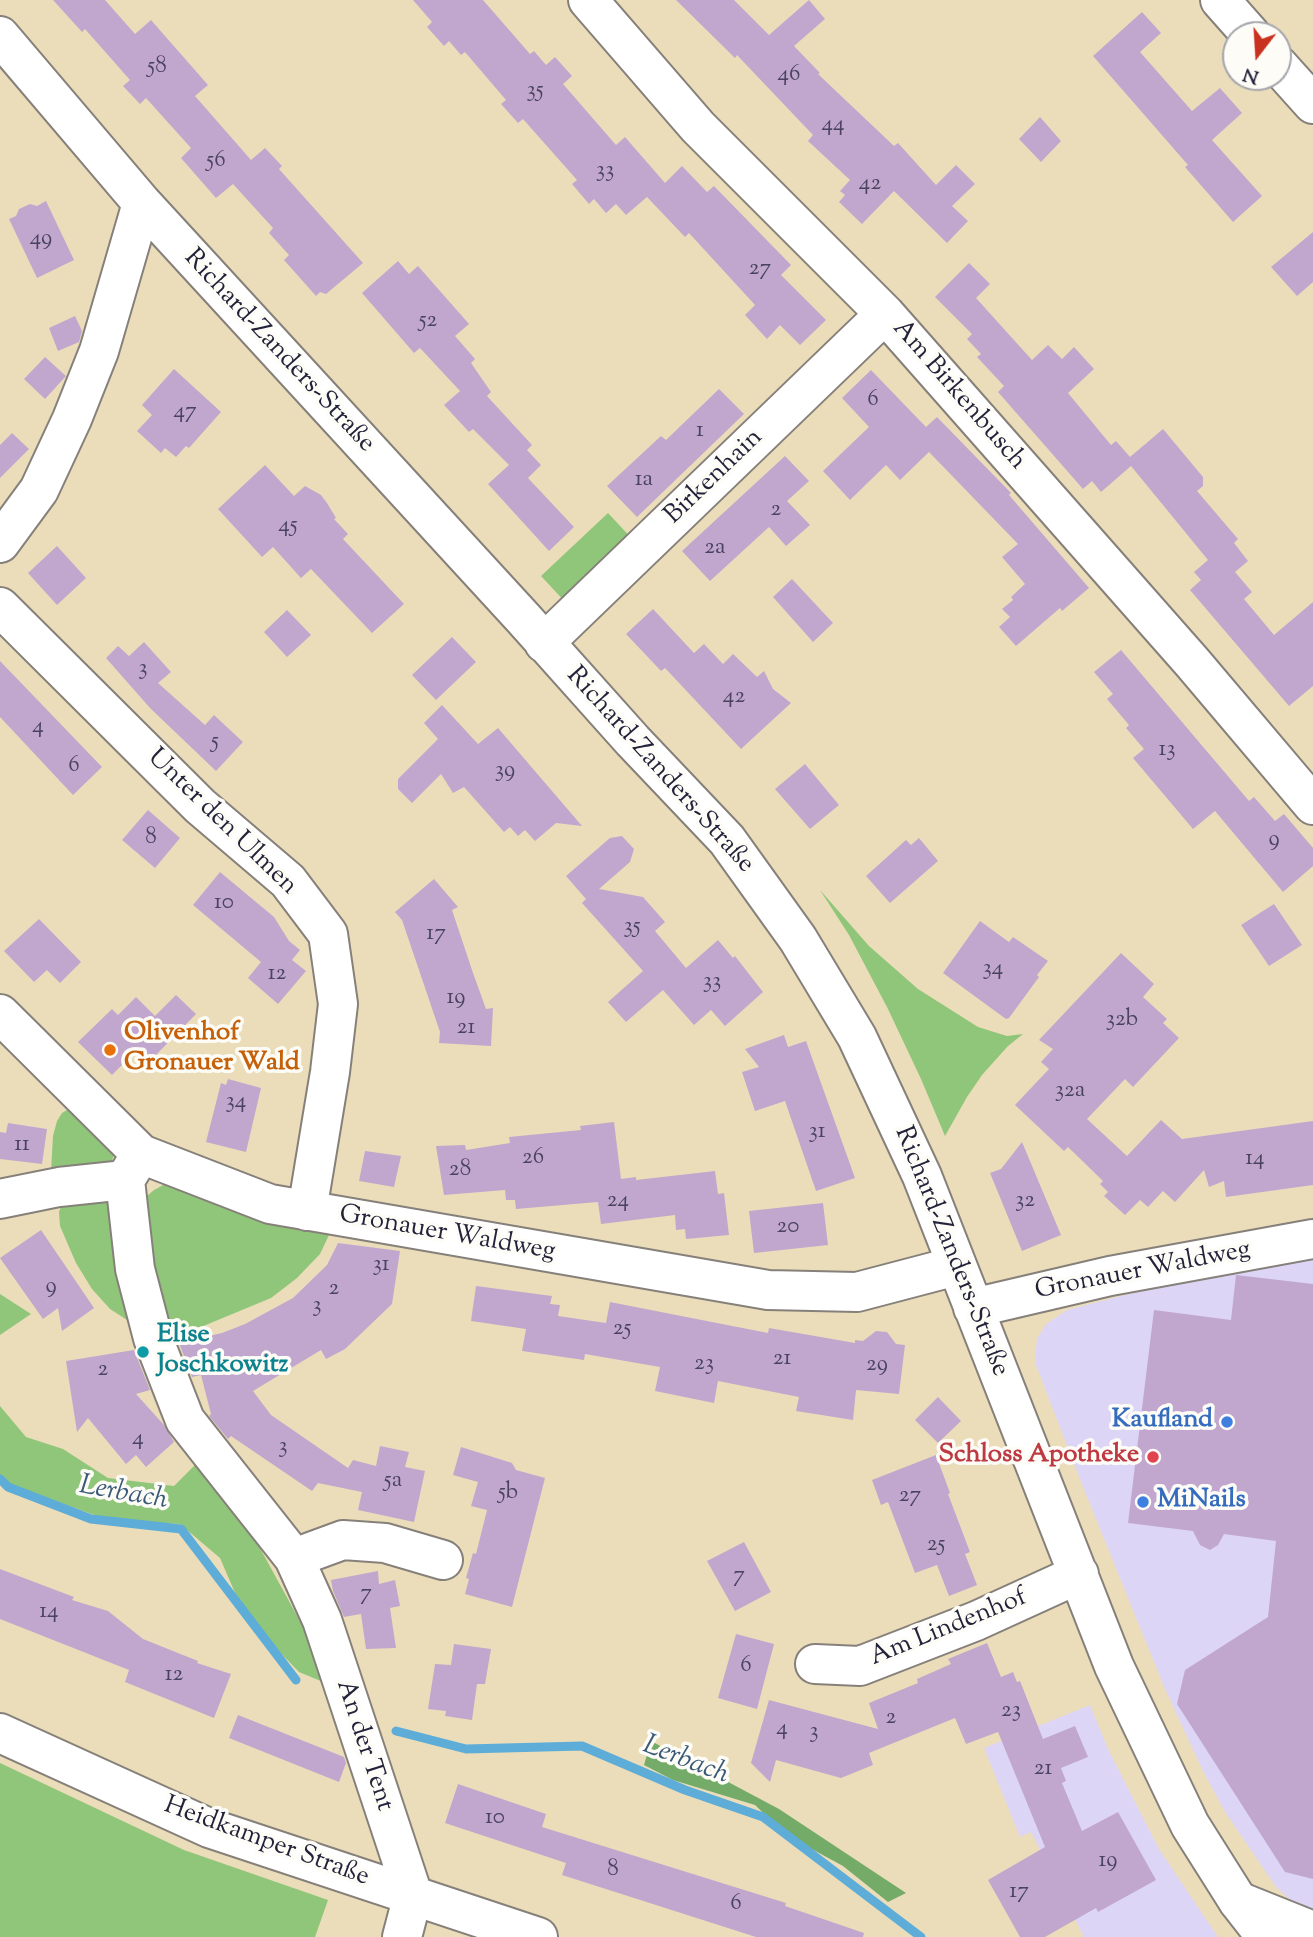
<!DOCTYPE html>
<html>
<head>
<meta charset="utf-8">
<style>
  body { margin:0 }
  #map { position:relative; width:1313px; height:1937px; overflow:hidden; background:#ebddba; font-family:"Sorts Mill Goudy",serif }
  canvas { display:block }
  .north { position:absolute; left:1222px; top:21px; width:70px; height:70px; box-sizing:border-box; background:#fdfcf7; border:2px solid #a5a5ac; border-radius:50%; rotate:197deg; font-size:19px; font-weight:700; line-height:28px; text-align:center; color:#22223b }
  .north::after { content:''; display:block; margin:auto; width:24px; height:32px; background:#c8321e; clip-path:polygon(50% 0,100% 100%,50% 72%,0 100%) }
</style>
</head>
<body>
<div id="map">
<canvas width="1313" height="1937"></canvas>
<div class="north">N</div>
</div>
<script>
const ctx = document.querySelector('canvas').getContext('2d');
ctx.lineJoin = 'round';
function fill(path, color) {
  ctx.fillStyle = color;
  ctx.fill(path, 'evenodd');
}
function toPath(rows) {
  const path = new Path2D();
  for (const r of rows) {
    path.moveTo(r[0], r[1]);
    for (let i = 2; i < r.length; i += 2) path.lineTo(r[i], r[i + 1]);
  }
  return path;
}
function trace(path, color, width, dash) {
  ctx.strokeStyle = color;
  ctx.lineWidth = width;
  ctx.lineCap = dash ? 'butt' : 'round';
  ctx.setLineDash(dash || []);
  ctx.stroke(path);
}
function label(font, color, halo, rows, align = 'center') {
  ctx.font = font + ' "Sorts Mill Goudy",serif';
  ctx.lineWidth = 7;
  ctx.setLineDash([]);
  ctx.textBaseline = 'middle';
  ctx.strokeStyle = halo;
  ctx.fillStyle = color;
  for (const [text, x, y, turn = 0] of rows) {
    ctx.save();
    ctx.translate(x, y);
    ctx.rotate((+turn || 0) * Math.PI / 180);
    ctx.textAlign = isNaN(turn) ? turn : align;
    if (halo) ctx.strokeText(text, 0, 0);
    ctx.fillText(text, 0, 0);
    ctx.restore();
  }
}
fill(toPath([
  [1313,1251,1313,1910,1295,1904,1276,1887,1225,1812,1202,1769,1165,1689,1081,1482,1036,1365,1035,1357,1037,1339,1046,1324,1067,1310,1272,1257],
  [1090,1705,1108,1749,1159,1849,1218,1937,1084,1937,1031,1832,1020,1837,984,1748]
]), '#ddd5f6');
fill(toPath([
  [608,513,636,543,569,606,541,576],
  [820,890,869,946,918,989,978,1027,1007,1036,1023,1034,1008,1046,982,1075,967,1097,945,1136,921,1079,887,1007,849,935],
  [67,1110,74,1111,114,1154,110,1168,51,1171,53,1136,57,1121,62,1113],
  [169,1182,330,1233,320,1254,297,1278,271,1298,201,1327,169,1333,160,1310,143,1205,147,1196,154,1190],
  [107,1193,138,1327,110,1309,92,1289,76,1263,60,1226,59,1212,63,1201],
  [0,1294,31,1314,0,1335],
  [0,1406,26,1437,63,1449,108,1478,174,1486,196,1464,241,1520,261,1550,301,1623,328,1684,299,1672,245,1616,220,1558,180,1524,111,1521,8,1484,0,1475],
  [0,1763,184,1850,328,1900,315,1937,0,1937]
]), '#90c679');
fill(toPath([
  [651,1741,779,1809,906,1893,888,1902,843,1866,786,1835,755,1805,673,1780,644,1765]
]), '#74ab69');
trace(toPath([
  [0,1479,8,1487,91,1519,181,1529,296,1680],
  [396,1731,466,1749,582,1746,685,1790,763,1817,921,1937]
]), '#5dadd8', 9);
fill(toPath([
  [53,0,105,0,135,34,151,20,208,85,195,96,251,160,265,148,282,166,279,169,363,263,326,294,320,292,316,296,284,260,289,255,269,233,273,228,233,184,216,198,181,158,191,148,146,98,140,104,123,86,130,80,85,29,82,32],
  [413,0,483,0,530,54,534,51,546,65,555,57,572,76,563,84,616,145,625,137,665,183,682,166,707,192,714,186,791,265,781,275,826,320,800,345,780,325,767,339,745,315,755,305,689,233,685,237,647,197,626,215,616,204,606,213,594,199,589,204,572,184,577,180,523,119,518,123,501,104,506,100,465,52,461,55,449,41,444,46,427,27,432,22],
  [676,0,734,0,769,35,809,0,825,19,794,46,820,73,818,74,894,146,898,143,936,185,956,165,975,184,952,206,968,221,947,243,894,191,862,224,839,202,845,195,840,191,850,180,808,141,813,135,737,55,735,58],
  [1142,12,1161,33,1140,52,1192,111,1220,88,1242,113,1212,140,1262,196,1233,222,1185,167,1188,165,1093,56],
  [1040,117,1061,141,1041,162,1019,139],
  [46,201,74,260,37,278,9,219,16,216,19,209,30,204,37,206],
  [1313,232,1313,282,1297,296,1271,267],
  [398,261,409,274,418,266,469,324,455,336,475,359,471,363,491,392,487,396,532,445,527,450,541,465,528,478,574,527,549,551,488,484,509,465,473,429,469,432,444,405,460,391,420,348,414,353,362,293],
  [969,263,990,284,976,298,1032,360,1048,345,1062,359,1074,347,1094,369,1068,393,1111,445,1116,441,1130,457,1163,429,1203,477,1203,486,1197,491,1238,539,1234,543,1248,561,1235,572,1252,592,1244,599,1274,635,1313,602,1313,686,1289,706,1190,590,1201,580,1194,572,1208,560,1131,466,1101,492,1092,481,1083,489,998,392,1004,386,977,357,981,354,967,339,972,334,935,297],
  [75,316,82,331,79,342,58,351,49,328],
  [45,357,66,376,45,399,24,379],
  [174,369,221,412,189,448,186,446,176,457,165,448,161,453,137,431,152,415,142,405],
  [871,370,926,427,937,417,1011,493,1009,495,1089,588,1062,611,1060,608,1016,646,999,627,1010,617,1002,609,1013,600,1011,597,1025,584,1002,557,1018,544,929,452,900,480,886,465,850,500,823,471,869,427,842,398],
  [719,389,744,414,637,517,607,486,661,436,666,440],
  [12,433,29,449,0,478,0,445],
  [785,456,809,481,787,501,810,525,786,546,769,527,710,581,682,551],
  [265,465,294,496,305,486,321,495,327,503,336,518,334,519,348,534,343,539,404,604,372,633,311,569,301,578,273,547,262,557,218,509],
  [57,546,86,578,57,605,28,573],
  [792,579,833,623,813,642,773,597],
  [653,609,694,653,704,644,723,664,733,654,757,677,764,671,773,689,791,703,741,749,665,668,661,671,626,634],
  [287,610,311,635,287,657,264,632],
  [452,637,476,662,436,700,412,675],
  [144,642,171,672,158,683,205,725,214,715,243,742,216,771,150,708,106,658,118,646,129,656],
  [1121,650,1249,801,1254,797,1275,821,1284,814,1313,848,1313,866,1283,892,1215,811,1193,829,1133,758,1144,749,1126,728,1129,725,1107,699,1113,694,1094,672],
  [0,661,102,767,73,795,0,717],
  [442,705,478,744,498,728,582,826,556,823,535,841,525,830,518,836,510,827,504,832,464,787,453,793,441,774,412,803,398,789,398,779,438,739,424,723],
  [805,764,839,805,810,829,775,789],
  [148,810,180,838,155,868,122,840],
  [622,836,634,849,630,862,599,889,643,897,665,922,655,931,686,968,718,940,733,958,735,956,763,992,725,1026,711,1010,694,1025,663,990,626,1022,608,1002,643,971,582,903,586,899,566,876,610,838],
  [919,838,938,861,890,903,866,876,906,840,911,845],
  [220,872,274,917,289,941,300,950,292,960,306,971,278,1004,248,978,261,962,193,905],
  [434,879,458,907,452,910,473,973,486,1009,493,1008,491,1046,439,1043,440,1032,402,920,395,912],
  [1274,904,1302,945,1269,966,1241,925],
  [39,919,81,962,60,983,47,970,34,982,4,951],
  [980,921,1009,942,1013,937,1048,961,1037,975,1039,977,1009,1018,1006,1019,943,973],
  [1121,953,1154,984,1143,997,1167,1019,1163,1023,1179,1038,1133,1087,1125,1079,1087,1119,1127,1156,1161,1120,1182,1139,1313,1121,1313,1185,1226,1197,1224,1181,1209,1187,1204,1170,1175,1202,1163,1191,1148,1207,1140,1200,1125,1215,1104,1196,1108,1192,1100,1184,1103,1181,1068,1147,1064,1151,1015,1105,1049,1069,1041,1062,1053,1049,1039,1040],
  [176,995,196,1014,152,1059,146,1054,141,1058,135,1052,112,1075,78,1042,112,1009,118,1015,136,997,155,1016],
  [784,1035,788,1047,806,1041,855,1178,816,1191,785,1101,755,1111,742,1072,759,1067,745,1049],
  [228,1079,261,1088,246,1152,206,1142,221,1083,226,1085],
  [614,1122,621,1179,636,1177,636,1180,715,1171,718,1194,724,1193,729,1235,686,1239,685,1229,676,1230,675,1215,601,1224,598,1202,516,1209,515,1200,506,1200,505,1190,444,1195,436,1146,465,1145,466,1150,510,1143,509,1137,581,1130,580,1126],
  [8,1123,47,1129,42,1164,0,1159,0,1132,6,1133],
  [1022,1142,1061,1235,1022,1251,990,1173,1001,1169],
  [365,1151,401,1156,394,1187,359,1181],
  [823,1203,828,1245,754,1253,749,1211],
  [41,1230,94,1308,62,1331,58,1308,43,1319,0,1258],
  [338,1243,400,1251,392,1304,345,1349,326,1359,321,1350,253,1391,271,1415,348,1468,353,1460,376,1466,380,1446,409,1452,405,1467,425,1471,414,1522,358,1510,362,1492,318,1483,312,1491,231,1436,228,1439,209,1416,211,1414,201,1375,192,1377,179,1343,222,1333,245,1324,293,1298,327,1265],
  [1236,1275,1313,1284,1313,1879,1285,1872,1177,1704,1185,1670,1268,1617,1276,1541,1224,1534,1218,1545,1210,1550,1200,1545,1193,1531,1128,1523,1154,1310,1231,1320],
  [476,1286,552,1296,550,1304,560,1305,558,1316,606,1323,610,1302,768,1333,769,1328,855,1343,855,1340,863,1341,876,1331,887,1332,896,1344,905,1345,899,1394,856,1390,853,1420,796,1411,799,1397,718,1381,714,1403,655,1391,660,1367,585,1354,584,1360,522,1351,526,1329,471,1321],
  [134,1350,150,1390,136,1394,164,1425,174,1442,146,1467,136,1455,126,1464,88,1418,77,1432,66,1361],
  [938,1397,961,1421,938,1443,915,1420],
  [461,1447,512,1463,516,1470,545,1478,512,1607,465,1594,469,1579,466,1578,473,1553,476,1554,487,1510,471,1506,478,1482,453,1475],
  [936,1455,950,1493,948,1494,970,1552,965,1554,977,1585,949,1596,937,1565,915,1573,888,1502,881,1505,872,1480],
  [744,1542,771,1592,735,1611,707,1561],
  [0,1569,74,1597,72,1600,108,1611,143,1639,198,1661,197,1663,231,1674,214,1718,125,1682,129,1670,0,1619],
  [378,1571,379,1584,395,1580,400,1606,390,1608,396,1648,366,1649,361,1614,344,1617,333,1591,331,1580],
  [736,1634,774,1644,757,1709,718,1698],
  [987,1643,1001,1677,1013,1672,1017,1682,1020,1681,1043,1739,1075,1726,1088,1757,1061,1768,1066,1781,1062,1783,1082,1831,1118,1812,1156,1880,1098,1912,1096,1908,1045,1937,1020,1937,988,1880,1045,1847,998,1732,966,1744,955,1718,869,1753,873,1765,841,1778,776,1760,770,1782,751,1763,769,1700,878,1729,869,1703,918,1683,917,1679,951,1664,948,1659],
  [454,1644,491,1649,485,1684,477,1684,472,1720,445,1716,446,1711,428,1709,435,1664,451,1665],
  [238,1715,344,1757,346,1763,339,1782,229,1738],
  [458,1784,546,1814,542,1827,786,1903,785,1906,864,1933,863,1937,756,1937,562,1875,566,1863,445,1823]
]), '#c1a7ce');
const minor = toPath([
  [588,0,698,127,885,314,1192,662,1313,805],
  [1220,0,1251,35],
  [0,36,142,203,523,618,633,741,727,840,798,939,857,1037,922,1176,1114,1666,1190,1825,1238,1901,1266,1937],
  [1278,65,1313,104],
  [0,543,39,490,72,419,99,351,142,203],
  [0,607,200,806,288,881,328,934,338,1004,330,1072,307,1211],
  [544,643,885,314],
  [0,1014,141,1154,270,1204,768,1290,857,1292,956,1266],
  [141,1154,125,1180,135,1269,153,1338,185,1420,294,1558,322,1620,413,1895,402,1937],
  [0,1199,59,1187,125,1180],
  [973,1308,1110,1276,1313,1239],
  [294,1558,343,1540,385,1543,443,1560],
  [815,1664,860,1666,976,1621,1079,1574],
  [0,1733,209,1828,538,1937]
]);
const major = toPath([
  [1238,1901,1313,1931]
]);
trace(minor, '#86807a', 42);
trace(major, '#86807a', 42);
trace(minor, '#fff', 38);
trace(major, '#fff', 38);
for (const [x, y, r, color] of [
  [110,1050,7,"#e8710a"],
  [143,1352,7,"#0f9aa8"],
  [1227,1422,7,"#3f7fe0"],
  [1153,1457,7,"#e0444e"],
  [1143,1502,7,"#3f7fe0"]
]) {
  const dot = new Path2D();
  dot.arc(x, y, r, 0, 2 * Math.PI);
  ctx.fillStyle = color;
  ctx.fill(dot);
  trace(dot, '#fdfcf7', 2.5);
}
label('23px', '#4a4360', null, [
  ["58",157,68],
  ["46",789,76],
  ["35",535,92],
  ["44",833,126],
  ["56",216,162],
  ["33",605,172],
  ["42",870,185],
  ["49",41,240],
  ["27",760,270],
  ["52",428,322],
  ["6",873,401],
  ["47",185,413],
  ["1",700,432],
  ["1a",644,481],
  ["2",776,511],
  ["45",288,527],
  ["2a",715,549],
  ["3",143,670],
  ["42",734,698],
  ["4",38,728],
  ["5",215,743],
  ["13",1167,751],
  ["6",74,767],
  ["39",505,772],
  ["8",151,839],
  ["9",1274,841],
  ["10",224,904],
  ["35",632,928],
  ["17",436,935],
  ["34",993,970],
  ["12",277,975],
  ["33",712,983],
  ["19",456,999],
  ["32b",1122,1021],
  ["21",466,1029],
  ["32a",1070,1092],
  ["34",236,1103],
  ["31",817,1133],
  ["11",22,1146],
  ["26",533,1159],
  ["14",1255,1160],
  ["28",460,1171],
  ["24",618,1202],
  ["32",1025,1202],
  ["20",788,1228],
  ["31",381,1266],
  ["9",51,1288],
  ["2",334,1290],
  ["3",317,1307],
  ["25",622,1330],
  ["21",782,1360],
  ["23",704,1365],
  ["29",877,1366],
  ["2",103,1371],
  ["4",138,1440],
  ["3",283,1448],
  ["5a",393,1482],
  ["5b",508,1494],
  ["27",910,1497],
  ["25",936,1546],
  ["7",739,1577],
  ["7",366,1595],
  ["14",49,1613],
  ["6",746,1667],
  ["12",174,1676],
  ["23",1011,1712],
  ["2",891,1719],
  ["4",782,1730],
  ["3",814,1733],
  ["21",1043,1770],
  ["10",495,1819],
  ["19",1108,1862],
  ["8",613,1871],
  ["17",1019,1893],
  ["6",736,1905]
]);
label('26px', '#22223b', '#fdfcf7', [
  ["Richard-Zanders-Straße",278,352,47],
  ["Am Birkenbusch",958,396,49],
  ["Birkenhain",715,478,-44],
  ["Richard-Zanders-Straße",659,771,48],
  ["Unter den Ulmen",221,823,44],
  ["Gronauer Waldweg",447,1235,10],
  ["Richard-Zanders-Straße",950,1252,68],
  ["Gronauer Waldweg",1143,1272,-11],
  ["Am Lindenhof",949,1629,-22],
  ["An der Tent",363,1746,72],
  ["Heidkamper Straße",266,1843,20]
]);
label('bold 26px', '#c56008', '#fdfcf7', [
  ["Olivenhof",124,1035],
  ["Gronauer Wald",124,1065]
], 'left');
label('bold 26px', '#0d838f', '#fdfcf7', [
  ["Elise",157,1337],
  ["Joschkowitz",157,1367]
], 'left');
label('bold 26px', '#366cbe', '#fdfcf7', [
  ["Kaufland",1213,1422],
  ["MiNails",1157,1502,"left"]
], 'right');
label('bold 26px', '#be3a42', '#fdfcf7', [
  ["Schloss Apotheke",1139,1457]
], 'right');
label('italic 28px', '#3a5a7a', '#fdfcf7', [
  ["Lerbach",123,1495,10],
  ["Lerbach",685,1762,21]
]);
</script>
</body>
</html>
